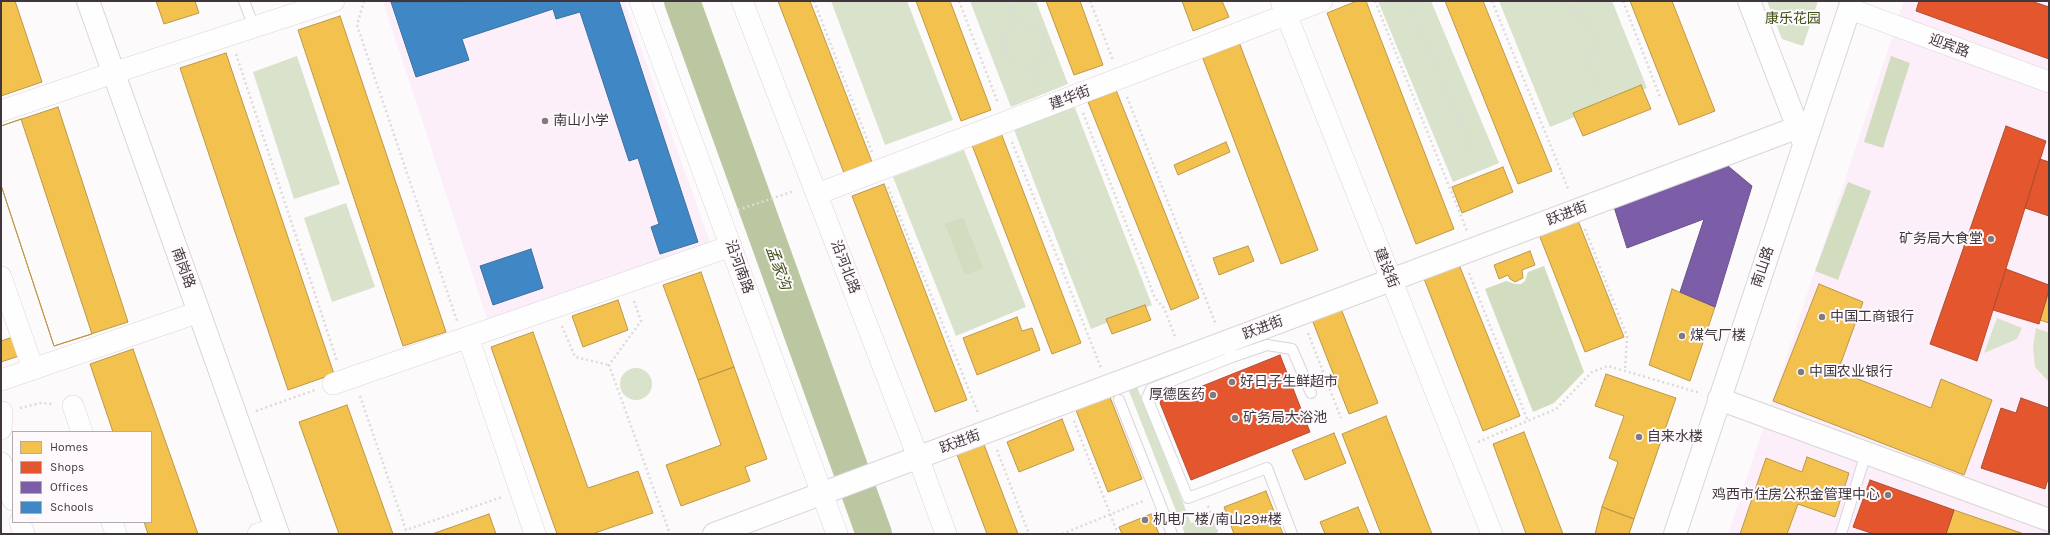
<!DOCTYPE html>
<html>
<head>
<meta charset="utf-8">
<style>
  body { margin:0 }
  #map { position:relative; width:2050px; height:535px; overflow:hidden; background:#fcfafb; font-family:Karla,sans-serif }
  canvas { display:block }
  .frame { position:absolute; inset:0; border:2px solid #3f373d; pointer-events:none }
  .legend { position:absolute; left:12px; top:431px; width:140px; height:92px; box-sizing:border-box; background:#fdf9fc; border:1px solid #b1abb0; margin:0; padding:5px 7px; list-style:none; font-size:12px; color:#3f373d }
  .legend li { display:flex; align-items:center; gap:8px; height:20px }
  .legend b { width:20px; border:1px solid #b1abb0 }
</style>
</head>
<body>
<div id="map">
<canvas width="2050" height="535"></canvas>
<div class="frame"></div>
<ul class="legend">
<li><b style="height:11px;background:#f2c14e"></b>Homes</li>
<li><b style="height:11px;background:#e4572e"></b>Shops</li>
<li><b style="height:11px;background:#7b5ea7"></b>Offices</li>
<li><b style="height:11px;background:#3f88c5"></b>Schools</li>
</ul>
</div>
<script>
const ctx = document.querySelector('canvas').getContext('2d');
ctx.lineJoin = 'round';
function fill(path, color) {
  ctx.fillStyle = color;
  ctx.fill(path, 'evenodd');
}
function toPath(rows) {
  const path = new Path2D();
  for (const r of rows) {
    if (r.length === 3) {
      path.moveTo(r[0] + r[2], r[1]);
      path.arc(r[0], r[1], r[2], 0, 2 * Math.PI);
      continue;
    }
    path.moveTo(r[0], r[1]);
    for (let i = 2; i < r.length; i += 2) path.lineTo(r[i], r[i + 1]);
  }
  return path;
}
function trace(path, color, width, dash) {
  ctx.strokeStyle = color;
  ctx.lineWidth = width;
  ctx.lineCap = dash ? 'butt' : 'round';
  ctx.setLineDash(dash || []);
  ctx.stroke(path);
}
function label(font, color, halo, rows, align = 'center') {
  ctx.font = font + ' Karla,"Noto Sans SC",sans-serif';
  ctx.lineWidth = 4;
  ctx.setLineDash([]);
  ctx.textBaseline = 'middle';
  ctx.strokeStyle = halo;
  ctx.fillStyle = color;
  for (const [text, x, y, turn = 0] of rows) {
    ctx.save();
    ctx.translate(x, y);
    ctx.rotate((+turn || 0) * Math.PI / 180);
    ctx.textAlign = isNaN(turn) ? turn : align;
    if (halo) ctx.strokeText(text, 0, 0);
    ctx.fillText(text, 0, 0);
    ctx.restore();
  }
}
fill(toPath([
  [383,1,624,1,710,242,487,319],
  [1904,1,2049,1,2049,534,1728,534]
]), '#fceff9');
fill(toPath([
  [831,1,907,1,953,120,885,145],
  [970,1,1036,1,1068,84,1011,107],
  [1378,1,1431,1,1499,163,1453,182],
  [1499,1,1612,1,1647,88,1550,127],
  [1767,1,1818,1,1803,46,1782,39],
  [297,56,340,184,294,199,253,72],
  [1073,103,1152,305,1091,329,1013,127],
  [964,150,1026,307,956,336,893,177],
  [346,203,375,287,332,302,304,218],
  [1997,318,2022,328,2017,339,1984,353],
  [2036,328,2049,333,2049,382,2035,367,2033,346],
  [636,384,16],
  [1137,387,1191,523,1212,516,1218,534,1185,534,1129,391]
]), '#d9e2ca');
fill(toPath([
  [1891,56,1910,63,1883,148,1864,142],
  [1848,182,1871,191,1838,280,1815,271],
  [963,217,983,268,965,275,945,224],
  [1544,266,1584,372,1554,403,1533,412,1485,289,1506,281,1515,284,1521,284,1525,281,1528,272]
]), '#d2dcbe');
const homes = toPath([
  [1,1,15,1,42,82,1,96,1,1],
  [156,1,195,1,199,13,164,24,156,1],
  [778,1,810,1,872,162,844,173,778,1],
  [916,1,950,1,991,110,961,121,916,1],
  [1046,1,1080,1,1103,65,1074,75,1046,1],
  [1182,1,1222,1,1229,17,1193,31,1182,1],
  [1357,1,1366,1,1454,229,1416,244,1327,13,1357,1],
  [1445,1,1483,1,1552,171,1518,184,1445,1],
  [1630,1,1672,1,1715,111,1679,125,1630,1],
  [340,16,446,332,403,346,298,30,340,16],
  [1239,42,1318,250,1281,264,1202,56,1239,42],
  [226,53,334,374,288,390,180,68,226,53],
  [1641,85,1651,109,1583,136,1573,113,1641,85],
  [1116,90,1199,298,1171,310,1088,102,1116,90],
  [58,107,128,322,54,346,1,185,1,126,58,107],
  [21,119,92,334,54,346,1,185,1,126,21,119],
  [1001,133,1081,343,1052,354,972,145,1001,133],
  [1226,142,1230,152,1178,175,1174,165,1226,142],
  [1503,167,1513,192,1462,213,1452,187,1503,167],
  [884,184,967,400,935,412,852,196,884,184],
  [1577,218,1624,337,1585,352,1538,232,1577,218],
  [1248,246,1254,261,1219,275,1213,258,1248,246],
  [1530,251,1535,265,1522,270,1523,278,1515,282,1510,279,1508,275,1499,279,1494,265,1530,251],
  [1458,262,1520,416,1483,431,1423,276,1458,262],
  [701,272,734,367,698,380,663,285,701,272],
  [1819,284,1863,302,1838,371,1931,408,1941,379,1992,400,1964,475,1773,401,1819,284],
  [1672,289,1715,307,1690,381,1649,365,1672,289],
  [2049,290,2049,323,2040,320,2049,290],
  [618,300,628,330,583,347,572,316,618,300],
  [1145,305,1151,320,1112,334,1106,319,1145,305],
  [1340,306,1378,403,1349,414,1311,317,1340,306],
  [1017,317,1022,331,1032,328,1040,350,977,375,963,338,1017,317],
  [533,332,588,488,638,471,653,513,592,534,557,534,491,347,533,332],
  [13,337,19,356,1,362,1,341,13,337],
  [133,349,198,534,148,534,144,522,151,522,151,432,113,432,90,364,133,349],
  [734,367,767,459,745,467,750,481,681,506,666,465,721,445,698,380,734,367],
  [1606,374,1676,398,1634,519,1602,507,1618,462,1609,458,1624,416,1595,406,1606,374],
  [1108,392,1142,479,1108,492,1074,405,1108,392],
  [347,405,393,534,339,534,299,422,347,405],
  [1386,416,1432,534,1381,534,1342,434,1386,416],
  [1062,419,1074,450,1019,472,1007,442,1062,419],
  [1524,432,1563,534,1526,534,1493,444,1524,432],
  [1334,433,1346,463,1305,480,1292,450,1334,433],
  [983,442,1018,534,987,534,956,452,983,442],
  [1807,457,1849,473,1835,517,1798,504,1787,534,1740,534,1766,458,1802,472,1807,457],
  [1266,491,1283,534,1234,534,1224,507,1266,491],
  [1358,507,1369,534,1325,534,1320,522,1358,507],
  [1602,507,1634,519,1629,534,1595,534,1602,507],
  [1954,510,2024,534,1946,534,1954,510],
  [489,514,496,534,432,534,489,514],
  [1151,514,1159,534,1122,534,1119,527,1151,514]
]);
fill(homes, '#f2c14e');
trace(homes, '#bc9849', 1);
const shops = toPath([
  [1919,1,2031,1,2049,7,2049,59,1916,11,1919,1],
  [2006,126,2046,141,1977,361,1930,344,2006,126],
  [2040,159,2049,162,2049,216,2025,208,2040,159],
  [2006,269,2049,285,2049,290,2039,324,1993,310,2006,269],
  [1280,355,1310,432,1191,480,1160,403,1164,393,1174,390,1185,393,1280,355],
  [2021,398,2049,408,2049,476,2045,489,1981,468,2001,408,2016,413,2021,398],
  [1870,480,1954,510,1946,534,1874,534,1853,527,1870,480]
]);
fill(shops, '#e4572e');
trace(shops, '#b24d32', 1);
const offices = toPath([
  [1728,166,1752,186,1715,307,1680,292,1704,219,1627,248,1614,207,1728,166]
]);
fill(offices, '#7b5ea7');
trace(offices, '#695287', 1);
const schools = toPath([
  [619,1,698,242,660,254,651,227,659,224,638,158,629,161,580,12,556,19,553,9,462,39,469,60,416,77,391,2,619,1],
  [531,249,543,288,493,305,480,266,531,249]
]);
fill(schools, '#3f88c5');
trace(schools, '#3f709c', 1);
trace(toPath([
  [682,1,874,534]
]), '#bac7a1', 36);
const lane = toPath([
  [244,1,254,27],
  [1230,351,1232,357,1267,345,1292,349,1311,393],
  [1232,357,1151,389,1147,398,1188,498,1267,468,1292,534],
  [1119,400,1172,534],
  [1841,534,1866,453]
]);
const street = toPath([
  [640,1,837,534],
  [742,1,918,457,946,534],
  [1281,1,1492,534],
  [1850,9,2049,82],
  [1,111,113,73,334,1],
  [817,194,1322,1],
  [1,277,33,369],
  [468,337,535,534],
  [1,380,199,312],
  [333,384,731,246],
  [73,406,82,432],
  [1,429,2,412],
  [1,463,13,500],
  [20,522,24,534],
  [112,522,116,534],
  [258,534,276,528]
]);
const secondary = toPath([
  [88,1,278,534],
  [1749,1,1803,141],
  [1719,399,2049,520],
  [714,534,1812,122],
  [1675,534,1852,1]
]);
trace(lane, '#d9d5d8', 12);
trace(street, '#d9d5d8', 22);
trace(secondary, '#d9d5d8', 24);
trace(toPath([
  [364,1,357,25,457,321],
  [814,1,872,152],
  [959,1,998,103],
  [1007,1,1016,21,1003,37,1007,55,1021,65,1032,68,1040,87],
  [1090,1,1113,60],
  [1375,1,1467,231],
  [1408,1,1471,149],
  [1492,1,1569,191],
  [1562,1,1580,14,1592,32,1598,48,1585,53,1598,88],
  [1623,1,1660,97],
  [1016,21,1032,25,1044,34,1048,53,1032,68],
  [236,54,337,361],
  [1127,97,1216,325],
  [1083,113,1155,298,1164,308,1176,339],
  [1012,142,1101,368],
  [888,187,978,413],
  [738,210,794,191],
  [1585,229,1627,336,1625,371],
  [1068,247,1079,272],
  [1061,265,1074,259],
  [1469,273,1528,421],
  [634,301,641,321,609,365,670,534],
  [562,326,575,357,609,365],
  [1308,333,1341,418],
  [360,396,406,530,502,497],
  [20,408,41,403,53,404],
  [256,411,315,390],
  [1074,421,1118,534],
  [1478,442,1556,409,1592,372,1608,366,1700,393],
  [997,450,1029,534],
  [1208,506,1218,534],
  [1062,534,1143,501]
]), '#dcdbdc', 2.5, [2, 3]);
trace(lane, '#fffefe', 10);
trace(street, '#fffefe', 21);
trace(secondary, '#fffefe', 22);
for (const [x, y, r, color] of [
  [545,121,4,"#817b80"],
  [1991,239,4,"#817b80"],
  [1822,317,4,"#817b80"],
  [1682,336,4,"#817b80"],
  [1801,372,4,"#817b80"],
  [1232,382,4,"#817b80"],
  [1213,395,4,"#817b80"],
  [1235,418,4,"#817b80"],
  [1639,437,4,"#817b80"],
  [1888,495,4,"#817b80"],
  [1145,520,4,"#817b80"]
]) {
  const dot = new Path2D();
  dot.arc(x, y, r, 0, 2 * Math.PI);
  ctx.fillStyle = color;
  ctx.fill(dot);
  trace(dot, '#fdf9fc', 1.5);
}
label('14px', '#3e4f14', '#fdf9fc', [
  ["康乐花园",1793,19]
]);
label('14px', '#3f373d', '#fdf9fc', [
  ["迎宾路",1949,46,20],
  ["建华街",1070,98,-21],
  ["跃进街",1567,214,-21],
  ["沿河南路",739,267,70],
  ["沿河北路",845,267,69],
  ["南山路",1763,267,-72],
  ["南岗路",183,268,70],
  ["建设街",1386,268,68],
  ["跃进街",1263,328,-21],
  ["跃进街",960,442,-20]
]);
label('14px', '#3f373d', '#fdf9fc', [
  ["南山小学",553,121],
  ["矿务局大食堂",1983,239,"right"],
  ["中国工商银行",1830,317],
  ["煤气厂楼",1690,336],
  ["中国农业银行",1809,372],
  ["好日子生鲜超市",1240,382],
  ["厚德医药",1205,395,"right"],
  ["矿务局大浴池",1243,418],
  ["自来水楼",1647,437],
  ["鸡西市住房公积金管理中心",1880,495,"right"],
  ["机电厂楼/南山29#楼",1153,520]
], 'left');
label('italic 15px', '#425318', '#fdf9fc', [
  ["孟家沟",778,268,70]
]);
</script>
</body>
</html>
